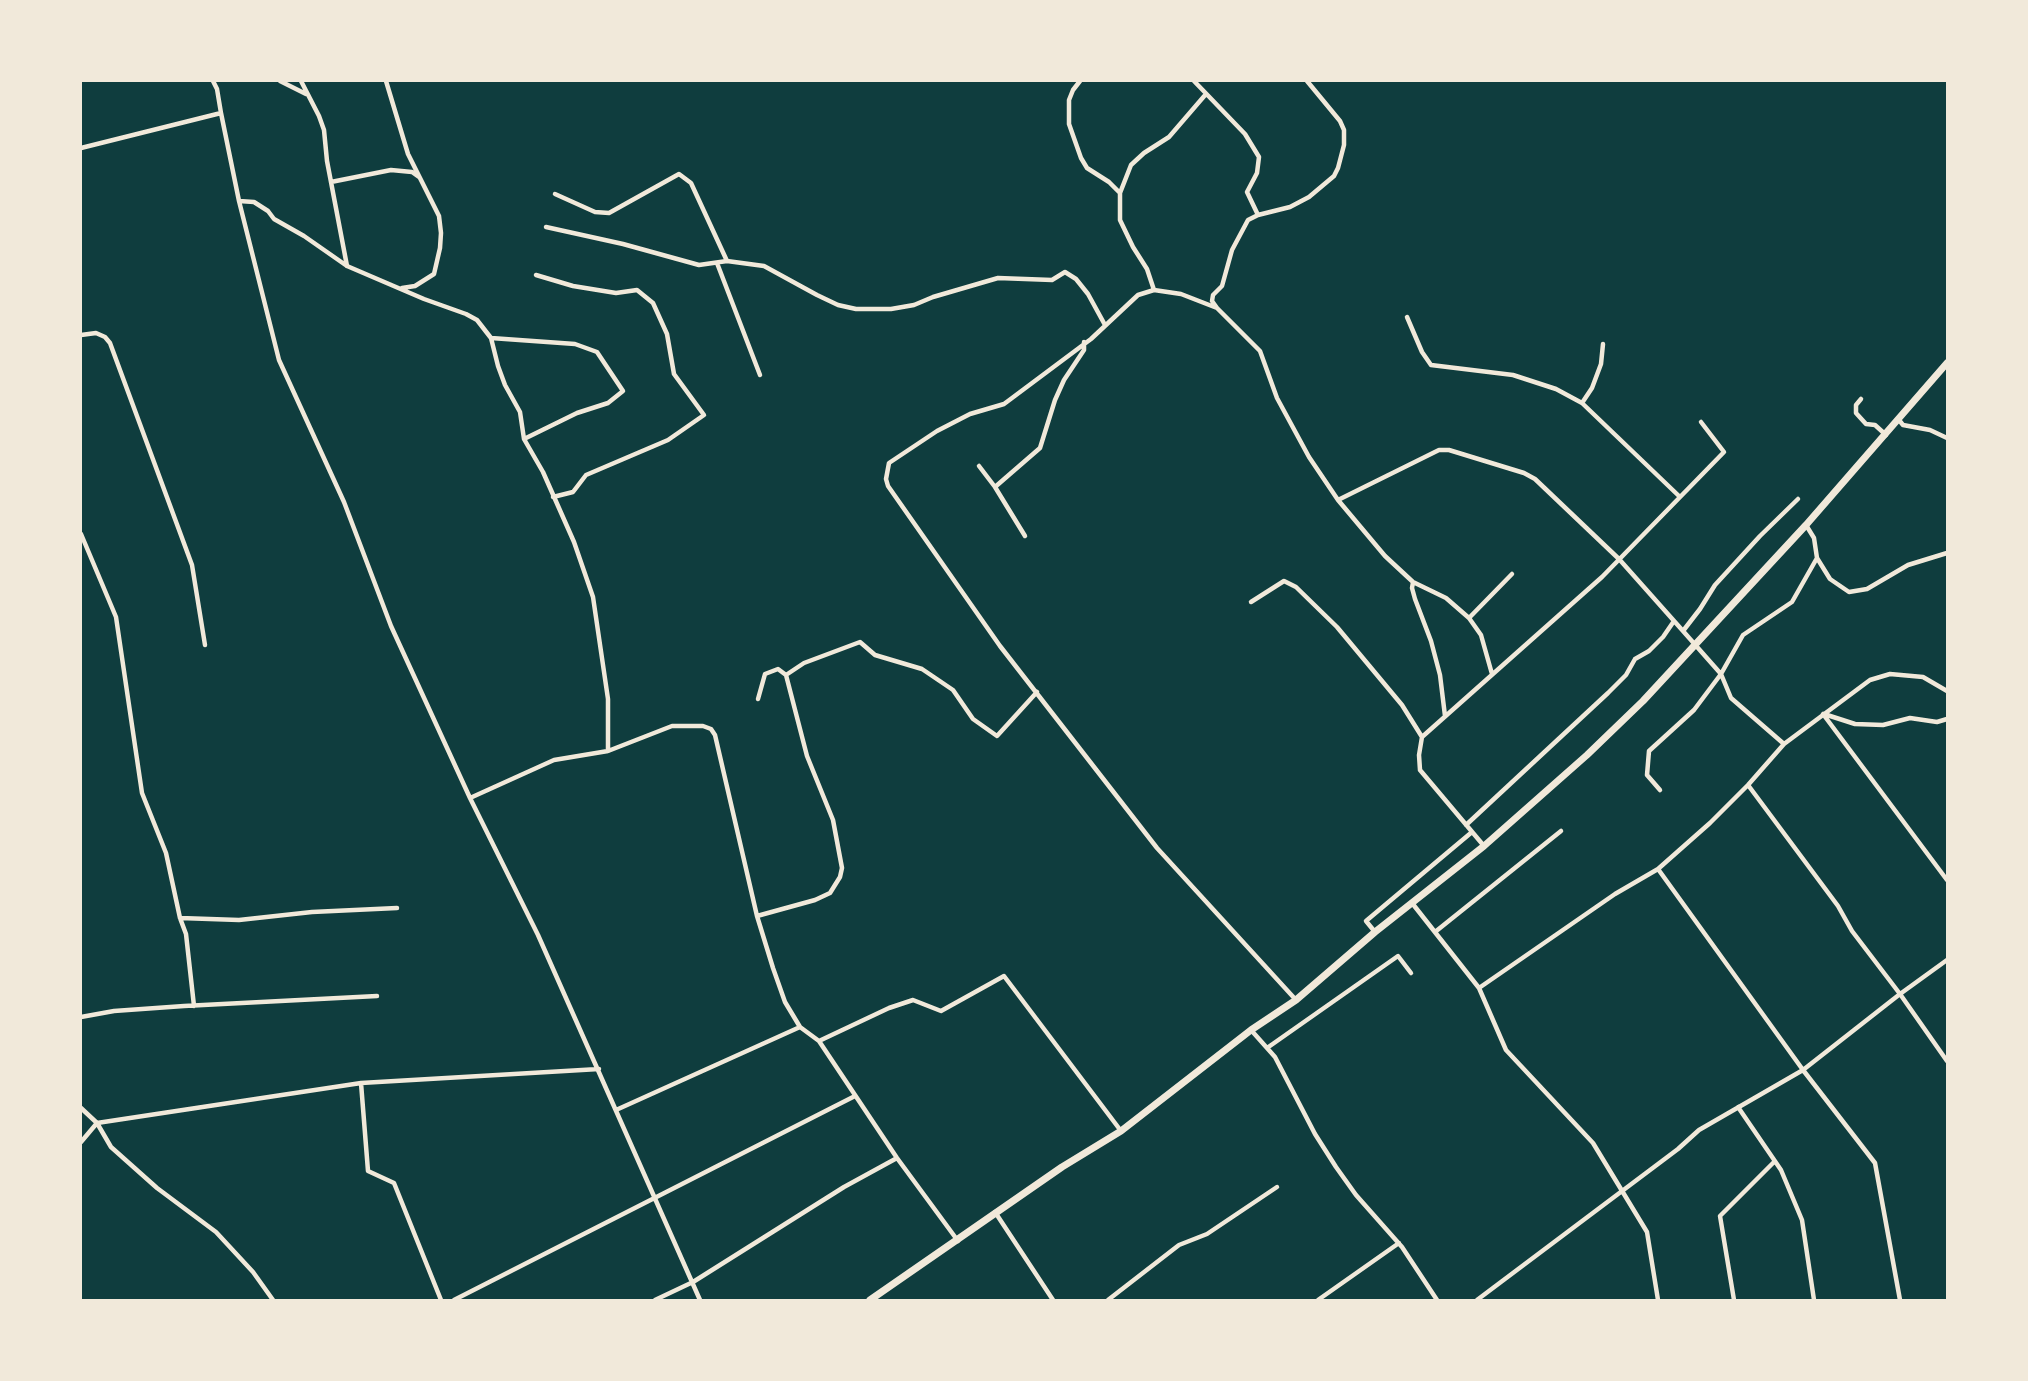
<!DOCTYPE html>
<html>
<head>
<meta charset="utf-8">
<style>
  body { margin:0 }
  #map { position:relative; width:2028px; height:1381px; overflow:hidden; background:#0f3d3e; font-family:Figtree,sans-serif }
  canvas { display:block }
  .frame { position:absolute; inset:0; border:82px solid #f1e9da; pointer-events:none }
</style>
</head>
<body>
<div id="map">
<canvas width="2028" height="1381"></canvas>
<div class="frame"></div>
</div>
<script>
const ctx = document.querySelector('canvas').getContext('2d');
ctx.lineJoin = 'round';
function toPath(rows) {
  const path = new Path2D();
  for (const r of rows) {
    path.moveTo(r[0], r[1]);
    for (let i = 2; i < r.length; i += 2) path.lineTo(r[i], r[i + 1]);
  }
  return path;
}
function trace(path, color, width, dash) {
  ctx.strokeStyle = color;
  ctx.lineWidth = width;
  ctx.lineCap = dash ? 'butt' : 'round';
  ctx.setLineDash(dash || []);
  ctx.stroke(path);
}
trace(toPath([
  [213,81,217,89,221,113],
  [280,81,306,94],
  [301,81,319,116,324,130,327,161,347,266],
  [386,81,408,154,439,216,441,233,440,248,434,274,415,286,402,288],
  [1080,81,1073,90,1069,100,1069,124,1081,158,1087,168,1109,182,1120,193],
  [1194,81,1245,134,1259,157,1257,173,1247,192,1258,215],
  [81,148,221,113,239,201,279,360,344,502,391,626,470,798,538,935,700,1300],
  [331,182,391,170,412,172,419,177],
  [555,194,595,212,609,213,679,174,691,183,727,261],
  [239,201,254,202,268,211,274,219,304,236,347,266,424,299,466,314,477,320,491,338,498,366,505,385,520,412,524,439,543,472,574,542,593,597,608,699,608,751],
  [546,227,623,244,699,265,727,261,764,266,817,295,838,305,856,309,891,309,914,305,933,297,998,278,1052,280,1065,272,1076,279,1088,294,1105,325],
  [717,263,760,375],
  [536,275,573,286,616,293,637,290,653,303,667,334,674,374,704,415,668,440,586,475,573,492,553,497],
  [1154,290,1147,269,1133,247,1120,220,1120,193,1131,165,1144,153,1169,137,1206,94],
  [1217,308,1212,301,1213,295,1222,286,1232,250,1248,220,1258,215,1290,207,1309,197,1334,176,1338,168,1344,145,1344,130,1340,121,1307,81],
  [1407,317,1422,352,1431,365,1513,375,1556,389,1582,403,1680,497],
  [81,335,96,333,105,337,110,343,192,565,205,645],
  [491,338,575,344,597,352,623,391,608,403,577,413,524,439],
  [1861,399,1856,405,1856,413,1866,424,1875,425,1886,435],
  [1582,403,1592,388,1601,364,1603,344],
  [1899,420,1903,425,1930,430,1947,438],
  [979,466,995,487],
  [1338,500,1439,450,1449,450,1524,473,1535,479,1619,559,1683,631],
  [81,534,116,617,142,793,166,853,180,918,186,934,194,1006],
  [1025,536,995,487,1040,448,1055,400,1064,380,1084,350,1084,342],
  [1817,558,1830,579,1849,592,1867,589,1908,565,1947,553],
  [1413,582,1412,588,1415,599,1431,641,1440,675,1445,716],
  [1251,602,1284,581,1296,587,1337,627,1402,705,1422,737],
  [1469,618,1512,574],
  [758,699,765,674,778,669,786,675,804,663,860,642,875,655,922,669,953,690,973,719,997,736,1037,692],
  [1823,714,1947,880],
  [1824,714,1855,724,1883,725,1910,718,1937,722,1947,719],
  [1784,744,1731,698,1721,674,1683,631,1700,609,1715,585,1760,536,1798,499],
  [1748,785,1838,906,1852,931,1900,994,1947,1061],
  [1660,790,1647,775,1649,751,1694,710,1721,674,1743,635,1792,602,1817,558,1814,538,1806,525],
  [470,798,554,760,608,751,672,726,703,726,711,729,715,735,757,916,773,968,785,1002,800,1027,819,1041,897,1158,958,1241],
  [1466,825,1608,693,1626,675,1635,659,1649,651,1663,637,1674,621],
  [1484,846,1420,770,1419,755,1422,737,1602,577,1724,452,1701,422],
  [1658,869,1803,1070,1875,1163,1900,1300],
  [1412,903,1479,988,1615,894,1658,869,1710,823,1748,785,1784,744,1870,680,1890,674,1923,677,1947,691],
  [757,916,815,900,830,893,840,877,842,868,833,820,807,756,786,675],
  [180,918,239,920,312,912,397,908],
  [1375,932,1366,921,1472,832],
  [1435,932,1561,831],
  [1479,988,1506,1050,1593,1143,1647,1232,1658,1300],
  [1296,1000,1157,848,1000,646,888,486,886,479,889,463,937,431,970,414,1004,404,1091,339,1138,295,1154,290,1181,294,1217,308,1260,351,1277,398,1309,457,1338,500,1385,556,1413,582,1446,598,1469,618,1481,635,1492,674],
  [81,1017,114,1011,184,1006,377,996],
  [1251,1030,1275,1057,1315,1134,1336,1167,1356,1195,1402,1247,1437,1300],
  [819,1041,889,1008,913,1000,941,1011,1004,976,1121,1131],
  [1267,1048,1398,956,1411,973],
  [361,1083,368,1171,394,1183,441,1300],
  [1738,1107,1781,1170,1802,1220,1814,1300],
  [81,1108,97,1123,111,1147,157,1188,216,1232,253,1272,273,1300],
  [616,1110,800,1027],
  [81,1142,97,1123,361,1083,599,1069],
  [995,1212,1053,1300],
  [454,1300,855,1096],
  [655,1300,693,1282,844,1187,897,1158],
  [1108,1300,1179,1245,1207,1234,1277,1187],
  [1318,1300,1399,1243],
  [1477,1300,1678,1149,1699,1130,1803,1070,1900,994,1947,960],
  [1734,1300,1720,1216,1775,1161]
]), '#f1e9da', 4.5);
trace(toPath([
  [870,1300,1062,1167,1121,1131,1251,1030,1296,1000,1375,932,1484,846,1587,755,1643,701,1806,525,1947,363]
]), '#f1e9da', 7);
</script>
</body>
</html>
